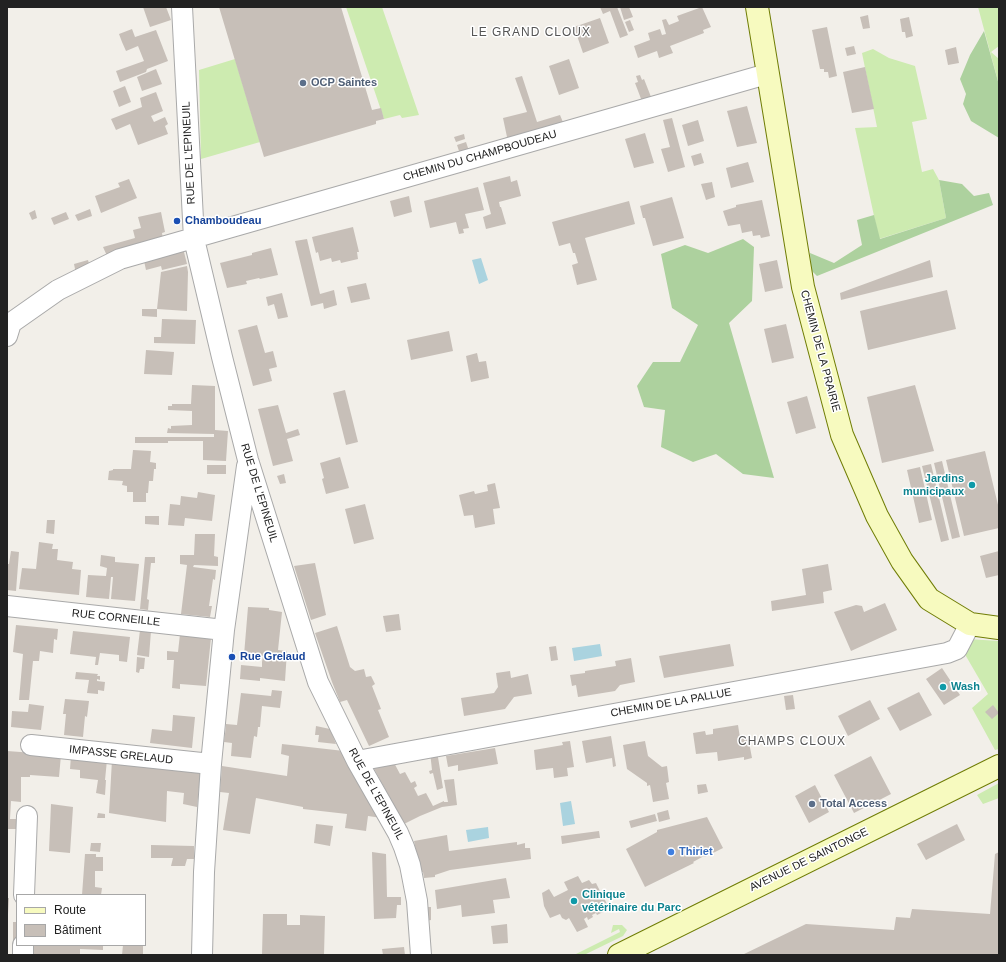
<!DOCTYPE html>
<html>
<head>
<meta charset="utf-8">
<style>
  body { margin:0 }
  #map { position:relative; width:1006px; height:962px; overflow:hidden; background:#f2efe9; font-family:Arial,sans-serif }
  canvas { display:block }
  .frame { position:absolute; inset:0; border:8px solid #222; pointer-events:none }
  .legend { position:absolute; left:16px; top:894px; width:130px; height:52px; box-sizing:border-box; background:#fff; border:1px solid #a7a7a7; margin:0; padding:5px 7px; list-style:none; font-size:12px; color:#222 }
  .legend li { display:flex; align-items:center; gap:8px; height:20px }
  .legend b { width:20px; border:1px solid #a7a7a7 }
</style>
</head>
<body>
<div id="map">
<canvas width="1006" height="962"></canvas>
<div class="frame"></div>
<ul class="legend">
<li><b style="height:5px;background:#f7fabf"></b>Route</li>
<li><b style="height:11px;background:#c7bfb8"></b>Bâtiment</li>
</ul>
</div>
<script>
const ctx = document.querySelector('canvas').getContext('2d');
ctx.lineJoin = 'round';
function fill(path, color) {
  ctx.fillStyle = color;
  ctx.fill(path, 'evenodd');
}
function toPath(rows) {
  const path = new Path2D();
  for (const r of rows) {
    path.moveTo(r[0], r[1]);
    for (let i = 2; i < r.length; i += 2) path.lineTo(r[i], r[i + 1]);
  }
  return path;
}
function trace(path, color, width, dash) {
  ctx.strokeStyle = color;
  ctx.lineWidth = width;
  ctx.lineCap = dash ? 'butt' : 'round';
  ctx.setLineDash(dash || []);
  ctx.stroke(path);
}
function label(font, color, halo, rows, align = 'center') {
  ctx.font = font + ' Arial,sans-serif';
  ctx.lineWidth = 3;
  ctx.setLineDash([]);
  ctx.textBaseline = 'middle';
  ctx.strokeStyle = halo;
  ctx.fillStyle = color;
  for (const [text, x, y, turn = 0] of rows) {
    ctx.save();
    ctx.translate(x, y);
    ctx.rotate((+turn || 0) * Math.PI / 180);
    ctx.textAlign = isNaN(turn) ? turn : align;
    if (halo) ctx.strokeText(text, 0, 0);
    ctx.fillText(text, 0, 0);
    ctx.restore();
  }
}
fill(toPath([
  [346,7,382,7,419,115,402,118,400,115,384,119],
  [978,7,999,7,999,46,991,52,999,59,999,85],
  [873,49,889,58,915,66,927,119,912,122,922,172,933,169,939,180,946,218,879,239,855,128,877,127,862,53],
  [235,59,260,142,201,159,199,70],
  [968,639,999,641,999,749,995,750,972,708,988,694,963,651],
  [999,783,999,798,983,804,977,795],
  [613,925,622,925,627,930,623,936,584,955,574,955,620,932,619,929,611,933]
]), '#cdebb0');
fill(toPath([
  [984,31,999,85,999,138,971,121,963,104,966,94,960,79,970,55],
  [939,180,962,184,974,196,989,193,993,205,817,276,811,270,810,253,834,263,862,245,857,220,874,215,880,239,946,218],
  [743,239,754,247,752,301,729,323,774,478,743,474,716,454,693,462,661,447,665,410,644,407,637,386,653,362,680,362,698,325,672,308,661,254,685,245,708,253]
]), '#add19e');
fill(toPath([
  [481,258,488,280,479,284,472,260],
  [600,644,602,656,574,661,572,648],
  [571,801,575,824,563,826,560,803],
  [488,827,489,838,468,842,466,830]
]), '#aad3df');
fill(toPath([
  [143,7,166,7,171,20,150,27],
  [219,7,341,7,372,110,381,108,384,119,376,121,376,124,264,157],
  [600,7,617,7,628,35,620,38,610,11,603,14],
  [620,7,629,7,633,17,624,20],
  [702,7,711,27,703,30,704,33,670,46,673,53,659,58,657,51,638,58,634,46,650,40,648,33,660,29,662,35,666,34,662,20,666,19,669,25,679,21,677,16],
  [868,15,870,28,863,29,860,17],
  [909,17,913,36,906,38,905,32,902,32,900,19],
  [600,18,609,43,583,53,574,27],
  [630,20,634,30,629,32,625,22],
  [827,27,837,76,829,78,828,72,824,72,824,69,820,69,812,30],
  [132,29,135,37,156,30,168,61,147,69,146,72,120,82,116,71,144,61,138,46,126,51,122,42,119,34],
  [854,46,856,54,847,56,845,48],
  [956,47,959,63,948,65,945,50],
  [569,59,579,88,559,95,549,66],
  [865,67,874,109,852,113,843,72],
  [156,69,162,84,142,91,137,77],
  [640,75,642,80,644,79,653,102,643,104,635,83,638,82,636,76],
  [522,76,537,122,560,115,565,127,502,140,507,137,503,118,527,112,515,78],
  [125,86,131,102,119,107,113,91],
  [156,92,163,111,151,116,154,122,165,117,168,124,165,126,168,134,138,145,130,124,116,130,111,119,142,107,140,98],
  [747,106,757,143,737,147,727,111],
  [672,118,685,167,668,172,661,149,670,147,663,120],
  [698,120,704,141,688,146,682,125],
  [645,133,654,163,634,168,625,139],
  [464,134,465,139,456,142,454,137],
  [466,142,470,154,461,157,457,145],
  [701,153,704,163,694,166,691,156],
  [748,162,754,182,731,188,726,168],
  [510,176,511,182,517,180,521,196,499,202,500,207,501,207,506,224,486,229,483,217,491,214,483,183],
  [129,179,137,198,101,213,95,196,120,187,118,183],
  [712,182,715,197,706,200,701,184],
  [478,187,484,210,465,214,469,228,463,229,464,233,459,234,456,222,430,228,424,201],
  [409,196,412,212,394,217,390,201],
  [672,197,684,238,653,246,645,218,643,218,640,206],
  [762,200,770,236,761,238,760,235,753,236,752,231,742,233,740,224,728,226,723,211,736,207,736,205],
  [629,201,635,224,585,238,597,280,577,285,572,265,578,263,575,253,573,253,570,243,559,246,552,222],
  [90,209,92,216,78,221,75,215],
  [35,210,37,218,32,220,29,213],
  [66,212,69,219,54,225,51,218],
  [161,212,165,232,162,233,163,239,108,258,103,247,135,238,133,230,141,228,138,217],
  [353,227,359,252,357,252,358,259,341,263,340,260,332,262,331,258,320,261,318,252,316,253,312,237],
  [307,239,320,294,334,290,337,305,324,309,323,303,311,306,295,241],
  [182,244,187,264,162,270,161,266,146,270,144,261],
  [271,248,278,275,260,279,259,278,246,281,247,284,227,288,220,263,252,255,252,253],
  [88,260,90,267,76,274,74,264],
  [777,260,783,288,765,292,759,264],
  [930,260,933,277,841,300,840,293],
  [187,266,188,272,187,311,157,309,161,272],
  [366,283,370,299,351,303,347,287],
  [947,290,956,329,868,350,860,311],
  [282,293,288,317,278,319,274,304,268,306,266,297],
  [142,309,157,309,157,317,142,316],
  [162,319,196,320,195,344,154,343,154,337,161,337],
  [786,324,794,358,772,363,764,329],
  [257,325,265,353,273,351,277,367,269,369,272,381,253,386,238,330],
  [449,331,453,351,411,360,407,340],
  [146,350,174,352,172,375,144,374],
  [477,353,479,362,486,361,489,378,471,382,466,356],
  [192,385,215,386,215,430,228,431,226,461,203,460,203,441,168,441,168,443,135,443,135,437,214,437,214,434,167,433,168,428,171,429,171,426,192,425,192,411,168,410,168,406,172,406,172,404,191,404],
  [915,385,934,451,882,463,867,397],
  [345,390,358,442,346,445,333,393],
  [807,396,816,428,796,434,787,402],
  [278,405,286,433,298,429,300,435,287,439,293,461,273,466,258,409],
  [133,450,151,451,150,462,156,463,156,469,154,469,153,481,149,481,148,493,146,493,146,502,133,502,133,492,127,492,127,486,122,485,123,481,108,480,109,471,113,470,113,469,131,469],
  [985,451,999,509,999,528,964,536,946,460],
  [340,457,349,488,326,494,322,479,324,478,320,463],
  [942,461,960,537,952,539,934,463],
  [931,464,949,540,941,542,922,466],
  [207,465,226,465,226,474,207,474],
  [920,467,932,520,919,523,907,470],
  [284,474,286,483,280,484,277,476],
  [495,483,500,508,493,509,495,524,475,528,473,515,464,516,459,495,474,491,475,494,488,491,487,485],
  [198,492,215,495,212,521,185,518,184,526,168,525,170,504,180,505,181,496,197,498],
  [365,504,374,539,354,544,345,509],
  [145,516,159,516,159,525,145,524],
  [47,520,55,520,54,534,46,533],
  [195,534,215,534,214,556,218,557,218,566,194,565,193,567,216,570,215,580,213,579,211,593,209,606,212,606,210,617,181,614,187,565,180,564,180,555,194,555],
  [39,542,53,544,52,549,58,549,57,560,73,562,72,569,81,570,79,595,19,589,22,568,36,569],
  [11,551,19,552,16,591,7,590,7,564,9,564],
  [999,551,999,575,986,578,980,556],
  [101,555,115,557,115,562,139,564,135,601,111,599,113,577,111,577,109,599,86,597,88,575,106,576,107,568,100,566],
  [145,557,155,557,155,563,151,563,147,599,149,600,148,610,140,609],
  [315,563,326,615,311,620,294,566],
  [828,564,832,590,823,592,824,603,772,611,771,601,806,595,802,569],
  [885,603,897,630,851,651,834,612,856,605,862,606,864,612],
  [248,607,269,608,269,610,282,612,278,650,287,651,285,681,260,678,260,681,240,679,241,665,262,667,262,662,263,656,244,655],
  [399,614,401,630,386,632,383,616],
  [16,625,58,629,57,640,54,639,53,653,40,651,39,661,33,661,29,700,19,700,23,654,13,652],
  [337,626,350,667,355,671,364,669,366,677,371,676,375,684,372,686,381,709,378,710,389,737,369,746,347,700,340,702,332,682,315,633],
  [140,630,151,631,149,657,137,655],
  [73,631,130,637,127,662,119,661,119,655,100,653,98,665,95,665,96,657,70,654],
  [180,634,211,638,206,686,180,684,180,689,172,688,174,660,167,660,167,651,178,652],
  [730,644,734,666,664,678,659,656],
  [556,646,558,660,551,661,549,647],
  [137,657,145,658,144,669,140,669,139,673,136,672],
  [631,658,635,682,620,685,615,691,578,697,576,685,572,686,570,675,585,673,585,671,616,666,615,661],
  [942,668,960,695,944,705,926,679],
  [510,671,511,678,528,674,532,694,514,697,505,709,464,716,461,698,494,693,498,687,496,673],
  [76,672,98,674,97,676,100,676,100,680,97,679,97,681,105,682,104,691,98,690,98,694,87,693,89,680,75,679],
  [272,690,282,691,280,708,262,706,260,727,258,727,257,737,254,736,251,758,231,756,232,743,224,742,226,726,226,724,237,725,241,693,271,696],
  [919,692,932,715,900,731,887,708],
  [793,695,795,709,786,710,784,696],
  [65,699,89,701,87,717,85,716,83,737,64,735,66,714,63,714],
  [870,700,880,719,848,736,838,716],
  [29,704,44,706,41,730,11,727,12,711,28,712],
  [993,705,999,713,992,719,985,712],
  [173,715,195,717,192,748,150,743,152,729,172,731],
  [738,725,740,738,748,737,752,758,744,760,744,757,718,761,717,752,696,754,693,733,705,731,706,735,713,734,713,729],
  [316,726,330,729,336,744,318,742,319,735,315,735],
  [611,736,616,766,613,767,612,758,586,763,582,741],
  [570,741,574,767,567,768,568,776,554,778,553,768,536,770,534,750,563,745,562,742],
  [645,741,648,756,662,767,667,766,669,782,666,783,669,799,653,802,650,785,647,786,647,783,627,769,623,745],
  [282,744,344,751,382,818,368,816,366,831,345,828,347,814,303,809,303,807,256,798,250,834,223,830,229,793,220,792,222,766,287,776,289,756,281,754],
  [495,748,498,764,458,771,458,765,448,767,446,756],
  [7,751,61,755,59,777,30,775,30,777,21,777,21,802,11,801,10,819,20,819,20,829,7,829],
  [437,751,443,788,437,790,433,773,430,774,429,771,432,770,430,752],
  [71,756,107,760,105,780,106,780,105,795,96,793,98,780,80,778,80,770,70,769],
  [871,756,891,794,854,813,834,775],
  [392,759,400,774,405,772,411,783,415,781,417,786,414,788,418,796,426,793,433,806,444,801,444,802,448,802,444,780,454,779,457,805,442,807,420,816,404,824,371,763],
  [112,760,201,768,197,807,183,804,184,793,167,791,166,822,109,813],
  [706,784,708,792,698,794,697,785],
  [815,785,829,812,809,823,795,796],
  [51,804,73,807,70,853,49,851],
  [668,810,670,819,659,822,657,813],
  [98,813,105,814,105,818,97,818],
  [655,814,657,821,631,828,629,821],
  [707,817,723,848,705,857,704,856,693,862,694,863,645,887,626,849,657,832,657,830],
  [316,824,333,826,330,846,314,843],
  [957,824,965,840,926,860,917,844],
  [599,831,600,838,598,838,562,844,561,836],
  [447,835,449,851,517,842,517,845,525,843,525,848,530,848,531,859,450,870,435,875,435,877,424,878,423,872,420,872,414,841],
  [91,843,101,843,100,852,90,851],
  [151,845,194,846,194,859,187,859,185,866,171,866,173,858,151,858],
  [372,852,386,854,387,897,401,897,401,905,397,905,396,918,374,919],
  [999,852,999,955,742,955,806,924,894,930,896,917,910,918,912,909,990,914,995,854],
  [85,854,96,854,96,857,103,857,103,871,95,871,95,887,102,888,101,895,82,895],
  [578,876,582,883,589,880,592,884,596,883,601,893,600,894,602,898,604,898,607,904,603,907,605,911,597,915,596,913,592,915,593,917,588,920,587,917,584,919,588,927,577,932,569,918,566,920,562,918,560,914,550,918,544,906,542,893,549,889,554,897,568,890,564,882],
  [506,878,510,898,493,900,495,913,462,917,461,905,437,909,435,890],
  [7,898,9,898,8,914,7,914],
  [425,907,431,907,431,920,426,921],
  [263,914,287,914,287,925,300,925,300,915,325,916,324,955,262,955],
  [13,922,17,922,17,942,13,942],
  [507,924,508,943,493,944,491,926],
  [36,945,103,945,103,950,80,949,80,955,29,955,30,946],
  [123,945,143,945,143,955,122,955],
  [404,947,405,955,383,955,382,949]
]), '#c7bfb8');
const street = toPath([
  [182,7,194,239,222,357,248,460,318,682,357,761,398,833,404,847,410,865,417,901,421,955],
  [7,336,11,323,58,290,120,259,767,74],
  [7,606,224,630],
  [31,745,211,764],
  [357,761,947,653,957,649,970,624],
  [24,895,27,816],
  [23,955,23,945],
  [202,955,204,872,211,764,224,630,247,466]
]);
const secondary = toPath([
  [757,7,803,287,842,435,877,516,902,561,929,599,970,624,999,628],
  [619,955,999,766]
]);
trace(street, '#a9a9a9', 22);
trace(secondary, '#707d05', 24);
trace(street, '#fff', 20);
trace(secondary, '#f7fabf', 22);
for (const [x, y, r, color] of [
  [303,83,4,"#5c6f8a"],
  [177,221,4,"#1a4fb4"],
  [972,485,4,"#0f9aa8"],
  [232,657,4,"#1a4fb4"],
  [943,687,4,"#0f9aa8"],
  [812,804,4,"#5c6f8a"],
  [671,852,4,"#3f7fe0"],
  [574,901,4,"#0f9aa8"]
]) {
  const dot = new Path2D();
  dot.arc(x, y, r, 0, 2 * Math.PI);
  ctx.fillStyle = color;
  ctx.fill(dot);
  trace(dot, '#fff', 1.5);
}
label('bold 11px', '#4e5e75', '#fff', [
  ["OCP Saintes",311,83],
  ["Total Access",820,804]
], 'left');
label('11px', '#222', '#fff', [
  ["RUE DE L'EPINEUIL",189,153,-93],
  ["CHEMIN DU CHAMPBOUDEAU",480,156,-16],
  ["CHEMIN DE LA PRAIRIE",820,351,75],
  ["RUE DE L'EPINEUIL",259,493,73],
  ["RUE CORNEILLE",116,618,6],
  ["CHEMIN DE LA PALLUE",671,703,-10],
  ["IMPASSE GRELAUD",121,755,6],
  ["RUE DE L'EPINEUIL",376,794,61],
  ["AVENUE DE SAINTONGE",809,860,-26]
]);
label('bold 11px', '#164399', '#fff', [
  ["Chamboudeau",185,221],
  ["Rue Grelaud",240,657]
], 'left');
label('bold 11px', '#0d838f', '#fff', [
  ["Jardins",964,479,"right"],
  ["municipaux",964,492,"right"],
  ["Wash",951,687],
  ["Clinique",582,895],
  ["vétérinaire du Parc",582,908]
], 'left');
label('bold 11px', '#366cbe', '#fff', [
  ["Thiriet",679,852]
], 'left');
ctx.letterSpacing = '1px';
label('12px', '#555', '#fff', [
  ["LE GRAND CLOUX",531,33],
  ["CHAMPS CLOUX",792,742]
]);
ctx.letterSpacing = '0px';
</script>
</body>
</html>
